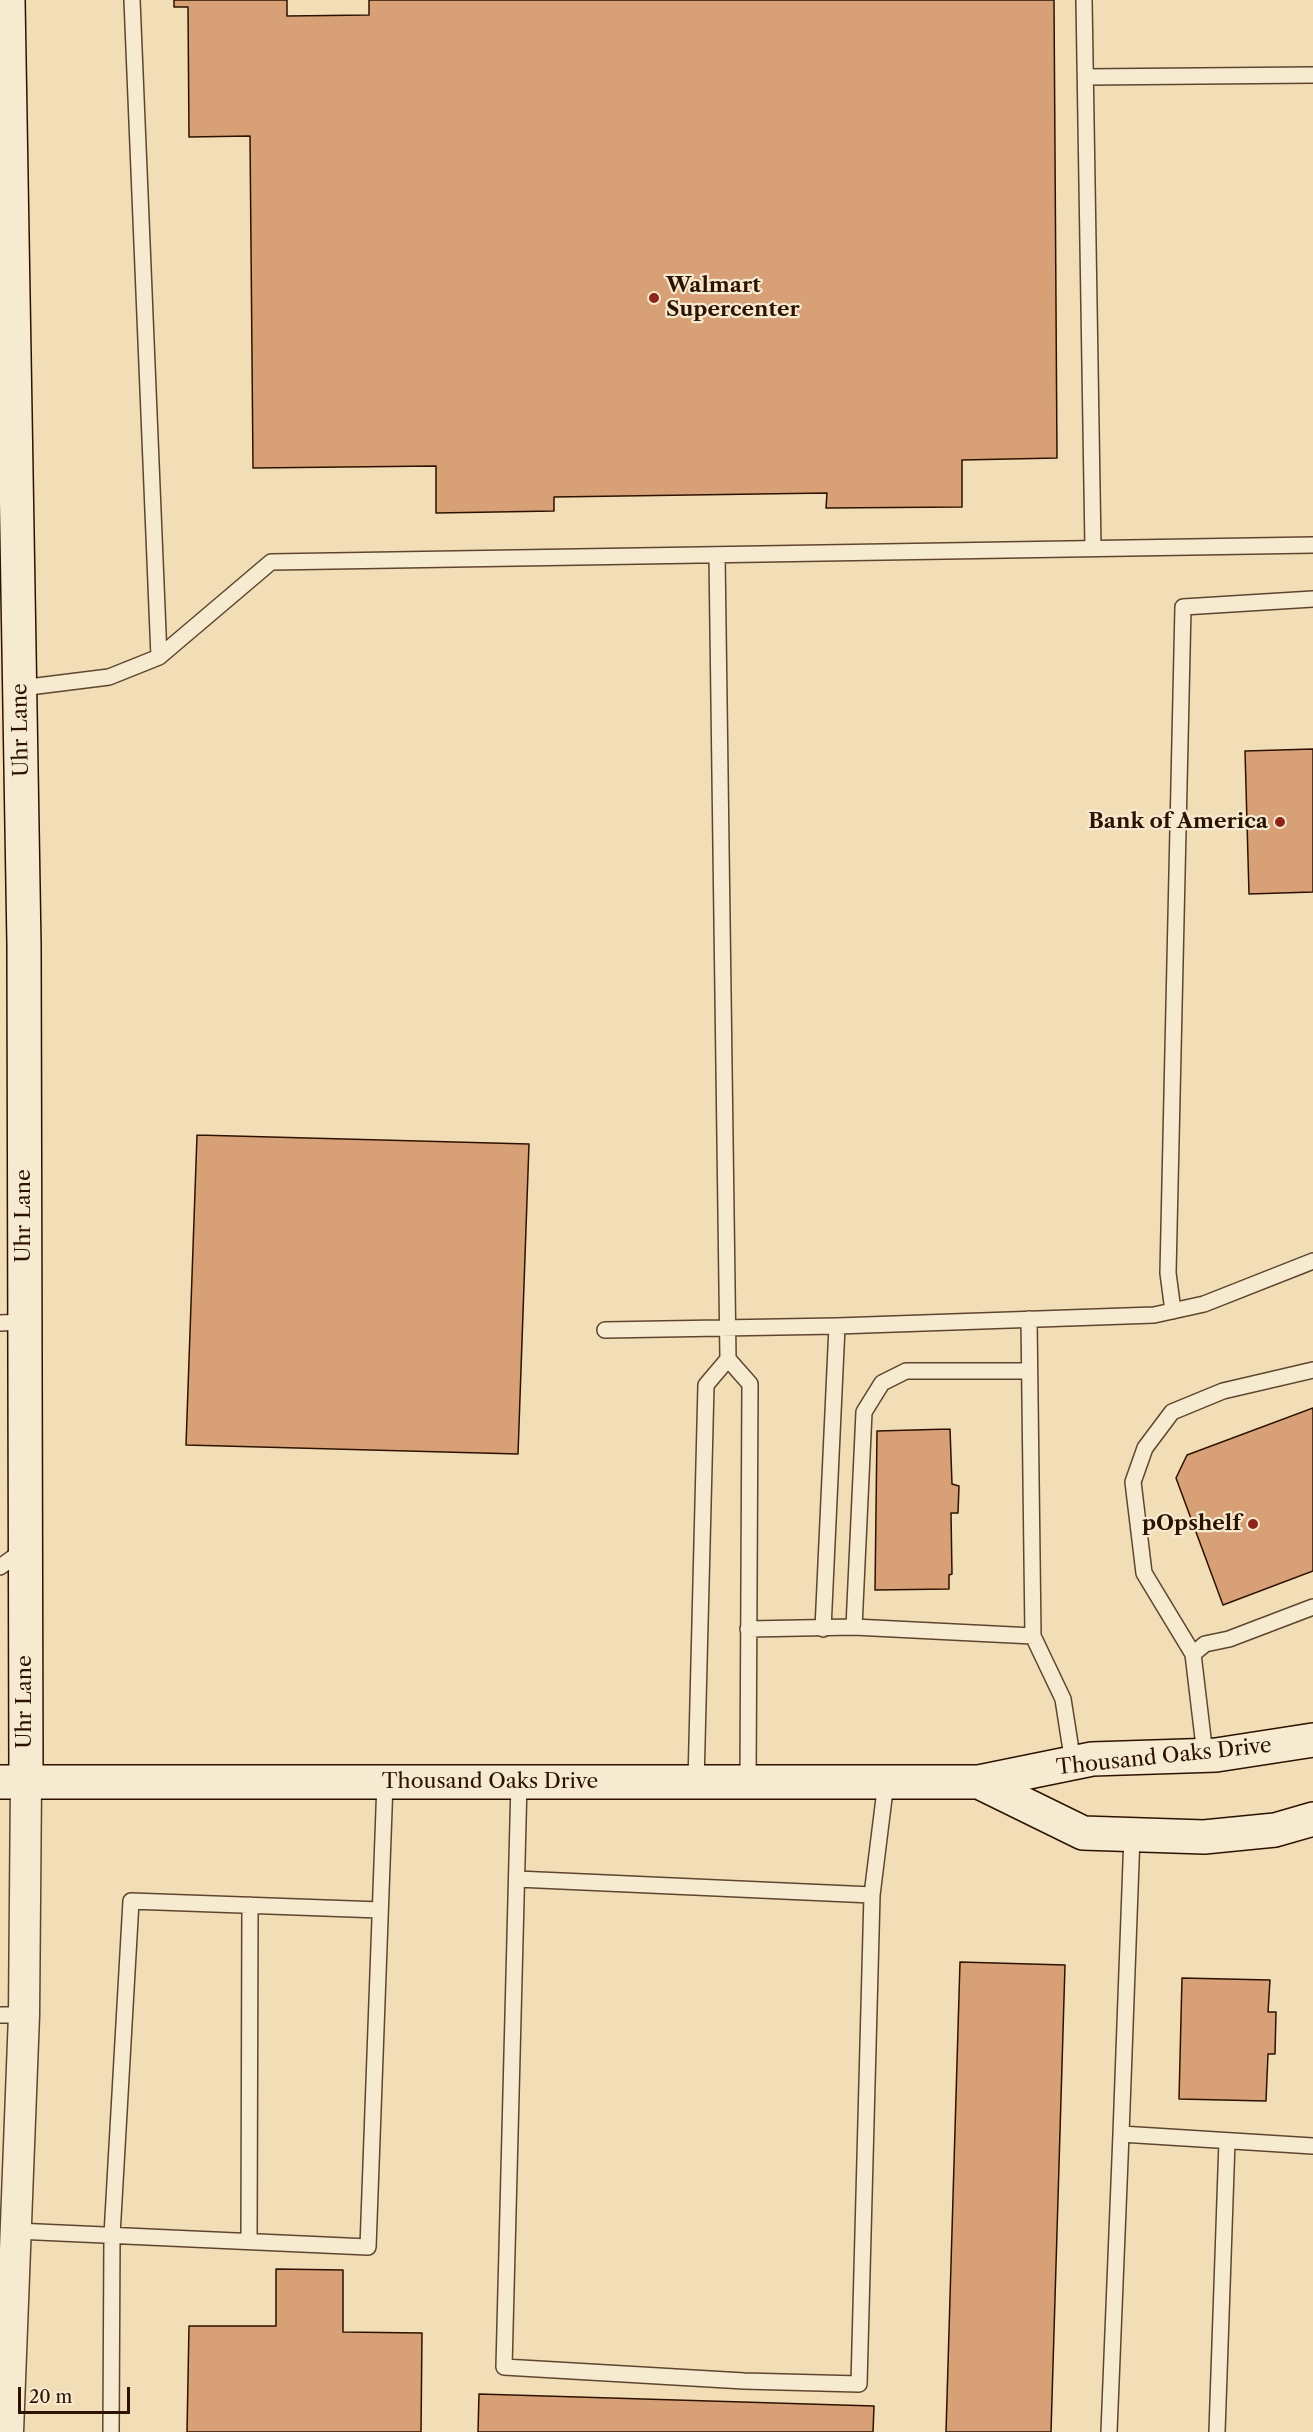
<!DOCTYPE html>
<html>
<head>
<meta charset="utf-8">
<style>
  body { margin:0 }
  #map { position:relative; width:1313px; height:2432px; overflow:hidden; background:#f1deb7; font-family:"Libre Caslon Text",serif }
  canvas { display:block }
  .scale { position:absolute; left:18px; top:2387px; width:112px; height:27px; box-sizing:border-box; border:3px solid #2e1200; border-top:0; padding-left:8px; font-size:18px; line-height:21px; white-space:nowrap; color:#2e1200; -webkit-text-stroke:4px #f6ead0; paint-order:stroke }
</style>
</head>
<body>
<div id="map">
<canvas width="1313" height="2432"></canvas>
<div class="scale">20 m</div>
</div>
<script>
const ctx = document.querySelector('canvas').getContext('2d');
ctx.lineJoin = 'round';
function fill(path, color) {
  ctx.fillStyle = color;
  ctx.fill(path, 'evenodd');
}
function toPath(rows) {
  const path = new Path2D();
  for (const r of rows) {
    path.moveTo(r[0], r[1]);
    for (let i = 2; i < r.length; i += 2) path.lineTo(r[i], r[i + 1]);
  }
  return path;
}
function trace(path, color, width, dash) {
  ctx.strokeStyle = color;
  ctx.lineWidth = width;
  ctx.lineCap = dash ? 'butt' : 'round';
  ctx.setLineDash(dash || []);
  ctx.stroke(path);
}
function label(font, color, halo, rows, align = 'center') {
  ctx.font = font + ' "Libre Caslon Text",serif';
  ctx.lineWidth = 4.5;
  ctx.setLineDash([]);
  ctx.textBaseline = 'middle';
  ctx.strokeStyle = halo;
  ctx.fillStyle = color;
  for (const [text, x, y, turn = 0] of rows) {
    ctx.save();
    ctx.translate(x, y);
    ctx.rotate((+turn || 0) * Math.PI / 180);
    ctx.textAlign = isNaN(turn) ? turn : align;
    if (halo) ctx.strokeText(text, 0, 0);
    ctx.fillText(text, 0, 0);
    ctx.restore();
  }
}
const building = toPath([
  [174,0,287,0,287,16,369,15,369,0,1054,0,1057,458,962,460,962,507,826,508,827,493,554,497,554,511,436,513,436,466,253,468,250,136,189,137,188,7,174,7,174,0],
  [1313,749,1313,892,1249,894,1245,751,1313,749],
  [197,1135,529,1144,518,1454,186,1445,197,1135],
  [1313,1408,1313,1571,1223,1605,1176,1478,1187,1455,1313,1408],
  [950,1429,952,1484,959,1486,958,1513,951,1513,952,1574,949,1575,949,1589,875,1590,877,1431,950,1429],
  [960,1962,1065,1965,1051,2432,946,2432,960,1962],
  [1182,1978,1270,1980,1268,2012,1276,2012,1275,2054,1268,2054,1266,2101,1179,2099,1182,1978],
  [276,2269,343,2270,343,2332,422,2333,421,2432,187,2432,189,2326,276,2326,276,2269],
  [479,2394,874,2406,873,2432,478,2432,479,2394]
]);
fill(building, '#d7a076');
trace(building, '#2e1200', 1.5);
const lane = toPath([
  [132,0,159,657],
  [1084,0,1093,548],
  [1086,77,1313,75],
  [21,688,109,677,159,657,271,562,1313,545],
  [1173,1311,1168,1273,1183,607,1313,599],
  [1029,1319,1033,1636,1063,1699,1073,1763],
  [0,1323,25,1322],
  [605,1330,837,1326,1154,1315,1204,1304,1313,1261],
  [728,1359,750,1384,748,1782],
  [1029,1371,906,1371,882,1383,864,1412,854,1627,1033,1636],
  [0,1567,25,1549],
  [748,1629,854,1627],
  [823,1629,837,1326],
  [1193,1654,1144,1573,1133,1482,1145,1448,1172,1412,1223,1391,1313,1370],
  [1205,1755,1193,1654,1205,1644,1229,1639,1313,1607],
  [519,1782,504,2367,744,2381,859,2384,872,1895,886,1782],
  [696,1782,706,1385,728,1359,717,555],
  [517,1879,872,1895],
  [0,2015,24,2015],
  [1121,2134,1132,1835],
  [16,2231,368,2247,385,1782],
  [249,2241,250,1905],
  [111,2432,112,2235,131,1901,380,1910],
  [1109,2432,1121,2134,1313,2146],
  [1217,2432,1227,2141]
]);
const street = toPath([
  [8,2432,24,2015,26,1782]
]);
const secondary = toPath([
  [8,0,24,945,26,1782],
  [0,1782,979,1782,1092,1759,1216,1755,1313,1740],
  [979,1782,1083,1833,1204,1837,1275,1830,1313,1819]
]);
trace(lane, '#5f452e', 18);
trace(street, '#5f452e', 33);
trace(secondary, '#2e1200', 36);
trace(lane, '#f6ead0', 15);
trace(street, '#f6ead0', 30);
trace(secondary, '#f6ead0', 33);
for (const [x, y, r, color] of [
  [654,298,6,"#8f2418"],
  [1280,822,6,"#8f2418"],
  [1253,1524,6,"#8f2418"]
]) {
  const dot = new Path2D();
  dot.arc(x, y, r, 0, 2 * Math.PI);
  ctx.fillStyle = color;
  ctx.fill(dot);
  trace(dot, '#f6ead0', 2);
}
label('bold 21px', '#2e1200', '#f6ead0', [
  ["Walmart",666,286,"left"],
  ["Supercenter",666,310,"left"],
  ["Bank of America",1268,822],
  ["pOpshelf",1241,1524]
], 'right');
label('21px', '#2e1200', '#f6ead0', [
  ["Uhr Lane",21,730,-91],
  ["Uhr Lane",24,1216,-90],
  ["Uhr Lane",25,1702,-90],
  ["Thousand Oaks Drive",1164,1757,-6],
  ["Thousand Oaks Drive",490,1782]
]);
</script>
</body>
</html>
